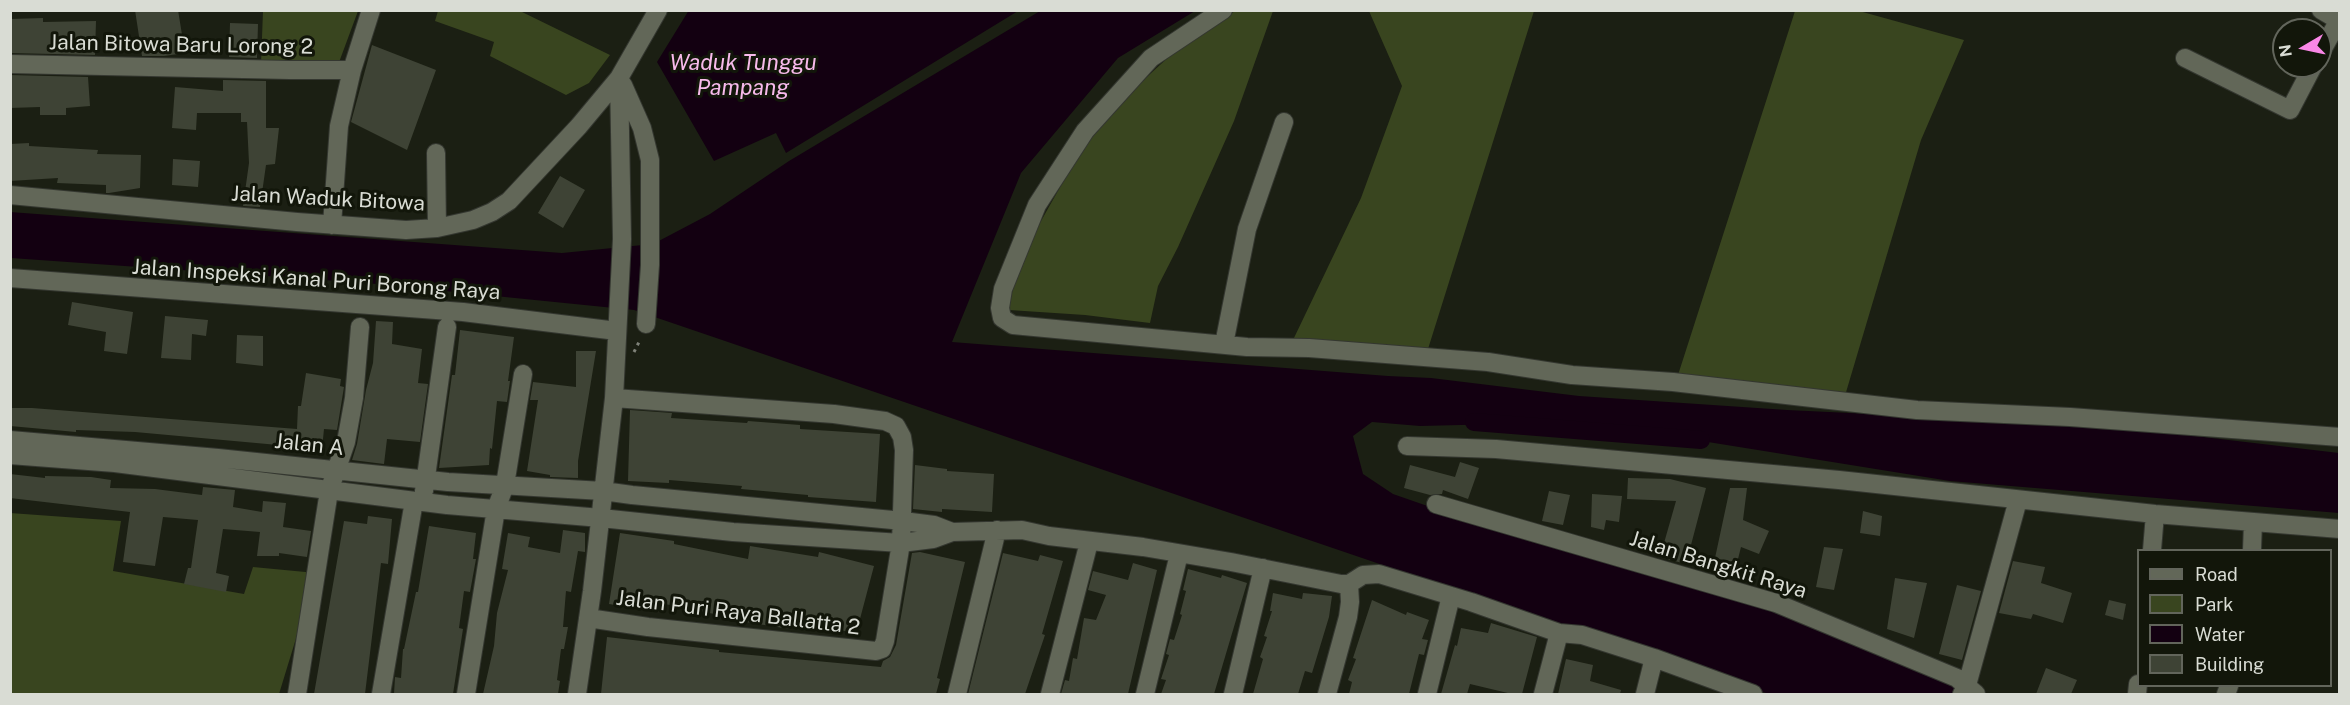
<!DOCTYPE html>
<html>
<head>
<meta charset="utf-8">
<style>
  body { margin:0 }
  #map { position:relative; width:2350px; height:705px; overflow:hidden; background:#1b1f13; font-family:"Public Sans",sans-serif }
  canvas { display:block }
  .frame { position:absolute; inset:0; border:12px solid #d9dcd4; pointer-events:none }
  .legend { position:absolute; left:2137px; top:549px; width:195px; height:138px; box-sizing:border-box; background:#12160a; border:2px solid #62655b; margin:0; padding:8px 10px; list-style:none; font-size:18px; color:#d9dcd4 }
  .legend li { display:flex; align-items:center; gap:12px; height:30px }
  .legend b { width:30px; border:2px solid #62655b }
  .north { position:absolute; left:2272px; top:18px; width:60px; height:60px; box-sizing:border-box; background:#12160a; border:2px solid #62655b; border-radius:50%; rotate:261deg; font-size:16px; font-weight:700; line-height:24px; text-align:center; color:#d9dcd4 }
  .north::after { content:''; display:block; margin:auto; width:21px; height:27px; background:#fa87e7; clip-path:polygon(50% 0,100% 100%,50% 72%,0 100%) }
</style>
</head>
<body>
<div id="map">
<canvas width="2350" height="705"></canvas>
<div class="frame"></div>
<ul class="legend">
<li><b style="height:8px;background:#626758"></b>Road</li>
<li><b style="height:16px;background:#39451f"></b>Park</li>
<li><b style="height:16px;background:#130011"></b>Water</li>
<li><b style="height:16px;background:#3e4335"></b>Building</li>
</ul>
<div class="north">N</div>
</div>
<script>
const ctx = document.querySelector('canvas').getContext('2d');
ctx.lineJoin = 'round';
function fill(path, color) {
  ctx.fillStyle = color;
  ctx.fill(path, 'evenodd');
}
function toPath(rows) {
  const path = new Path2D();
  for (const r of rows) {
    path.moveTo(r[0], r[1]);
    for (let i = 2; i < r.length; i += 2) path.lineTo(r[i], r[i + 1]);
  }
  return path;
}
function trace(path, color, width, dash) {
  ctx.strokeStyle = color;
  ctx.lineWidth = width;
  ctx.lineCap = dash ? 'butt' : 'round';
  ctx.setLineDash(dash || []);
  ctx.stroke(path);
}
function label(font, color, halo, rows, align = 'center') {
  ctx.font = font + ' "Public Sans",sans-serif';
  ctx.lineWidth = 6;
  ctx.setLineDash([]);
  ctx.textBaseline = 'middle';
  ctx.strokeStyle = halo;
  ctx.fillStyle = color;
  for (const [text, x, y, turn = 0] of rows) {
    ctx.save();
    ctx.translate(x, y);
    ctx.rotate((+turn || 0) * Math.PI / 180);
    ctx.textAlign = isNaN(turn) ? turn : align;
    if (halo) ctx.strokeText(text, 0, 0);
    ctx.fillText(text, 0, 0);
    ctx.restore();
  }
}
fill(toPath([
  [263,11,358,11,338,65,261,63],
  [438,11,520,11,610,55,589,83,566,95,490,56,494,42,435,21],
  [1235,11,1273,11,1234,121,1178,247,1158,286,1150,323,1085,315,1009,310,1005,285,1095,125,1174,52],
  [1369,11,1534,11,1428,349,1293,340,1361,198,1402,86],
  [1795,11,1859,11,1964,40,1921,140,1844,399,1678,375],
  [10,513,121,521,113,571,244,594,253,567,316,573,279,694,11,694]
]), '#39451f');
fill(toPath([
  [689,10,1018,10,1018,11,786,153,776,133,714,161,657,62],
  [1040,11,1195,11,1118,58,1021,173,952,342,1388,376,1431,378,1579,396,1787,410,2101,425,2339,453,2339,513,1950,481,1584,422,1420,426,1372,422,1353,436,1363,474,1393,494,1528,541,1842,626,1947,680,1962,694,1769,694,1503,606,634,310,366,283,11,258,10,212,562,253,653,244,710,214,789,161]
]), '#130011');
trace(toPath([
  [1474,422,1701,440]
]), '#130011', 18);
fill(toPath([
  [135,10,178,10,185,53,164,56,142,56],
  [43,18,43,22,96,21,95,55,10,53,10,19],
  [230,23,258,24,257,58,229,57],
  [372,45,436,70,407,150,351,122],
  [10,75,88,77,90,106,66,108,66,115,40,115,40,107,10,108],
  [223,80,266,81,266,128,279,128,275,164,266,165,260,207,243,206,249,163,247,122,241,122,241,113,197,113,196,130,172,128,175,87,223,91],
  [29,143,29,146,98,150,97,154,141,155,140,188,109,193,106,193,106,185,57,183,58,178,10,181,10,144],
  [173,159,200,161,198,187,172,185],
  [560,176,585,190,563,228,538,213],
  [72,302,133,312,127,354,104,351,106,332,68,325],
  [165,316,208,320,206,336,192,334,191,360,161,358],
  [376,321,393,322,392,344,422,349,418,383,428,384,420,442,387,439,384,464,352,460,357,444,366,390,373,363],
  [460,330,514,337,508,381,510,381,507,402,497,401,492,449,490,448,489,465,439,468,452,375,455,375],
  [237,335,263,336,263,366,236,363],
  [576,351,596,351,578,461,578,478,550,477,550,475,527,471,538,400,530,400,533,382,576,387],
  [306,373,341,379,340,386,344,387,337,430,324,429,322,449,135,432,76,430,76,432,10,426,10,408,32,408,297,429,298,406,301,406],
  [630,410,672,413,671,418,747,423,748,421,800,425,800,429,880,434,876,502,808,497,808,495,741,489,742,486,669,480,669,483,628,481],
  [1460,462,1479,468,1468,499,1443,490,1442,494,1430,495,1404,488,1410,465,1455,477],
  [915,465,947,469,947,471,994,474,992,512,942,509,942,512,913,509],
  [10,474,45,478,45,476,91,477,111,480,110,488,155,489,202,495,203,487,235,490,233,507,262,512,263,501,286,503,283,527,311,531,307,557,279,553,279,556,257,556,260,532,223,529,216,573,229,576,226,592,184,584,188,568,191,568,198,520,163,517,155,566,123,562,130,512,10,498],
  [1628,478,1670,479,1706,488,1686,564,1660,557,1676,501,1627,499],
  [1730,488,1747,488,1743,520,1769,531,1759,554,1741,547,1737,563,1715,558],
  [1549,491,1570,495,1563,525,1542,521],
  [1592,494,1622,496,1619,522,1606,520,1604,530,1591,527],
  [1863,511,1882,516,1880,536,1860,533],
  [368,516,392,519,388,564,381,563,365,694,314,694,344,521,367,524],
  [429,526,476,533,473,559,476,559,470,592,464,591,459,628,463,629,453,694,394,694,395,677,401,678,403,649,404,649,416,592,418,592],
  [563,530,585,533,585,552,578,551,571,592,566,591,563,627,568,627,564,649,561,649,557,680,560,681,558,694,483,694,494,646,497,613,508,570,502,569,508,533,530,537,528,547,560,553],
  [620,533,674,541,674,544,748,559,750,546,818,557,819,552,874,566,856,634,792,617,790,629,739,621,739,619,665,604,664,613,609,604],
  [1824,547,1843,549,1834,590,1816,587],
  [920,552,965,562,937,678,940,679,936,694,601,694,607,637,719,650,719,652,881,667,883,661,890,657,896,645,912,553],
  [1003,553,1038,561,1040,555,1063,561,1042,634,1045,635,1025,694,968,694],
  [2013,561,2045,567,2041,583,2072,593,2063,623,2033,614,2031,619,1999,613],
  [1133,563,1157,570,1128,694,1061,694,1065,680,1069,681,1073,658,1077,659,1084,618,1096,620,1106,595,1088,590,1093,571,1128,580],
  [1188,569,1221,578,1222,575,1247,583,1214,694,1161,694,1166,680,1161,679,1169,655,1166,654,1170,639,1174,640,1182,615,1180,614,1186,591,1183,590],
  [1895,578,1927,583,1914,638,1887,629],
  [1957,585,1981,591,1962,660,1939,654],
  [1273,593,1302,599,1303,593,1332,596,1329,617,1312,673,1305,671,1298,694,1253,694,1263,659,1260,657,1267,637,1264,636,1272,611,1270,611],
  [1372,600,1406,615,1407,612,1429,620,1422,639,1428,640,1424,655,1419,654,1409,694,1349,694,1352,682,1348,680,1356,659,1353,658],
  [2109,600,2126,604,2123,620,2105,615],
  [1491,623,1537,637,1522,694,1512,694,1470,684,1467,694,1441,694,1455,645,1457,646,1461,628,1488,633],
  [1566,659,1593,665,1590,681,1621,690,1620,694,1558,694],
  [2046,668,2077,680,2071,694,2036,694]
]), '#3e4335');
const minor = toPath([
  [1223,10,1151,58,1085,131,1037,205,1003,289,1000,308,1002,318,1013,325,1247,347,1309,348,1488,362,1572,375,1673,382,1917,410,2070,417,2340,437],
  [2321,10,2338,20],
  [2320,54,2340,18],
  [2185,58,2290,110,2313,66],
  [10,64,290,70,352,70],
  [623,85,642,128,650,160,650,265,646,324],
  [436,153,437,228],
  [10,195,297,222,406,230,437,228,473,220,492,212,509,201,579,126,619,78,658,10],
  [332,225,339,126,352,70,371,10],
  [10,278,463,312,617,331],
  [1224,344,1247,229,1284,122],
  [10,440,218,458,448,482,603,491,632,495,903,521,934,525,952,532,1022,530,1049,536,1143,547,1231,562,1341,584,1349,584,1363,575,1379,574,1471,602,1559,633,1582,635,1654,658,1753,694],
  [1407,446,1496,449,1839,480,2155,514,2340,529],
  [10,455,115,463,447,505,601,518,733,532,901,543,933,539,952,532],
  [424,491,447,327],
  [1436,504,1776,603,1957,678,1976,694],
  [2152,550,2155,514],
  [2252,550,2253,522],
  [588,618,648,627,876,651,882,649,885,641,901,543,904,450,902,437,896,426,885,421,834,414,614,398],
  [297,694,329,491,346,442,354,398,360,327],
  [381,694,414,501],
  [466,694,496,509,505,485,523,374],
  [577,694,592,591,614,398,622,239,619,78],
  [957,694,997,530],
  [1050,694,1089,542],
  [1145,694,1179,554],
  [1233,694,1263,568],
  [1327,694,1348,617,1350,602,1349,584],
  [1427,694,1451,596],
  [1543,694,1559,633],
  [1645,694,1654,658],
  [1962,694,1967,685,2018,500],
  [2137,694,2138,684],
  [2226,694,2229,686]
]);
trace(minor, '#343730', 20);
trace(toPath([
  [634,352,640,340]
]), '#7f8279', 3, [3, 4.5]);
trace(minor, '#626758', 18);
label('21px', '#d9dcd4', '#12160a', [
  ["Jalan Bitowa Baru Lorong 2",181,45,1],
  ["Jalan Waduk Bitowa",328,199,3],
  ["Jalan Inspeksi Kanal Puri Borong Raya",316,280,4],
  ["Jalan A",309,445,6],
  ["Jalan Bangkit Raya",1718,565,17],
  ["Jalan Puri Raya Ballatta 2",738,613,7]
]);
label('italic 22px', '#f7baeb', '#12160a', [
  ["Waduk Tunggu",743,63],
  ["Pampang",743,88]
]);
</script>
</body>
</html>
